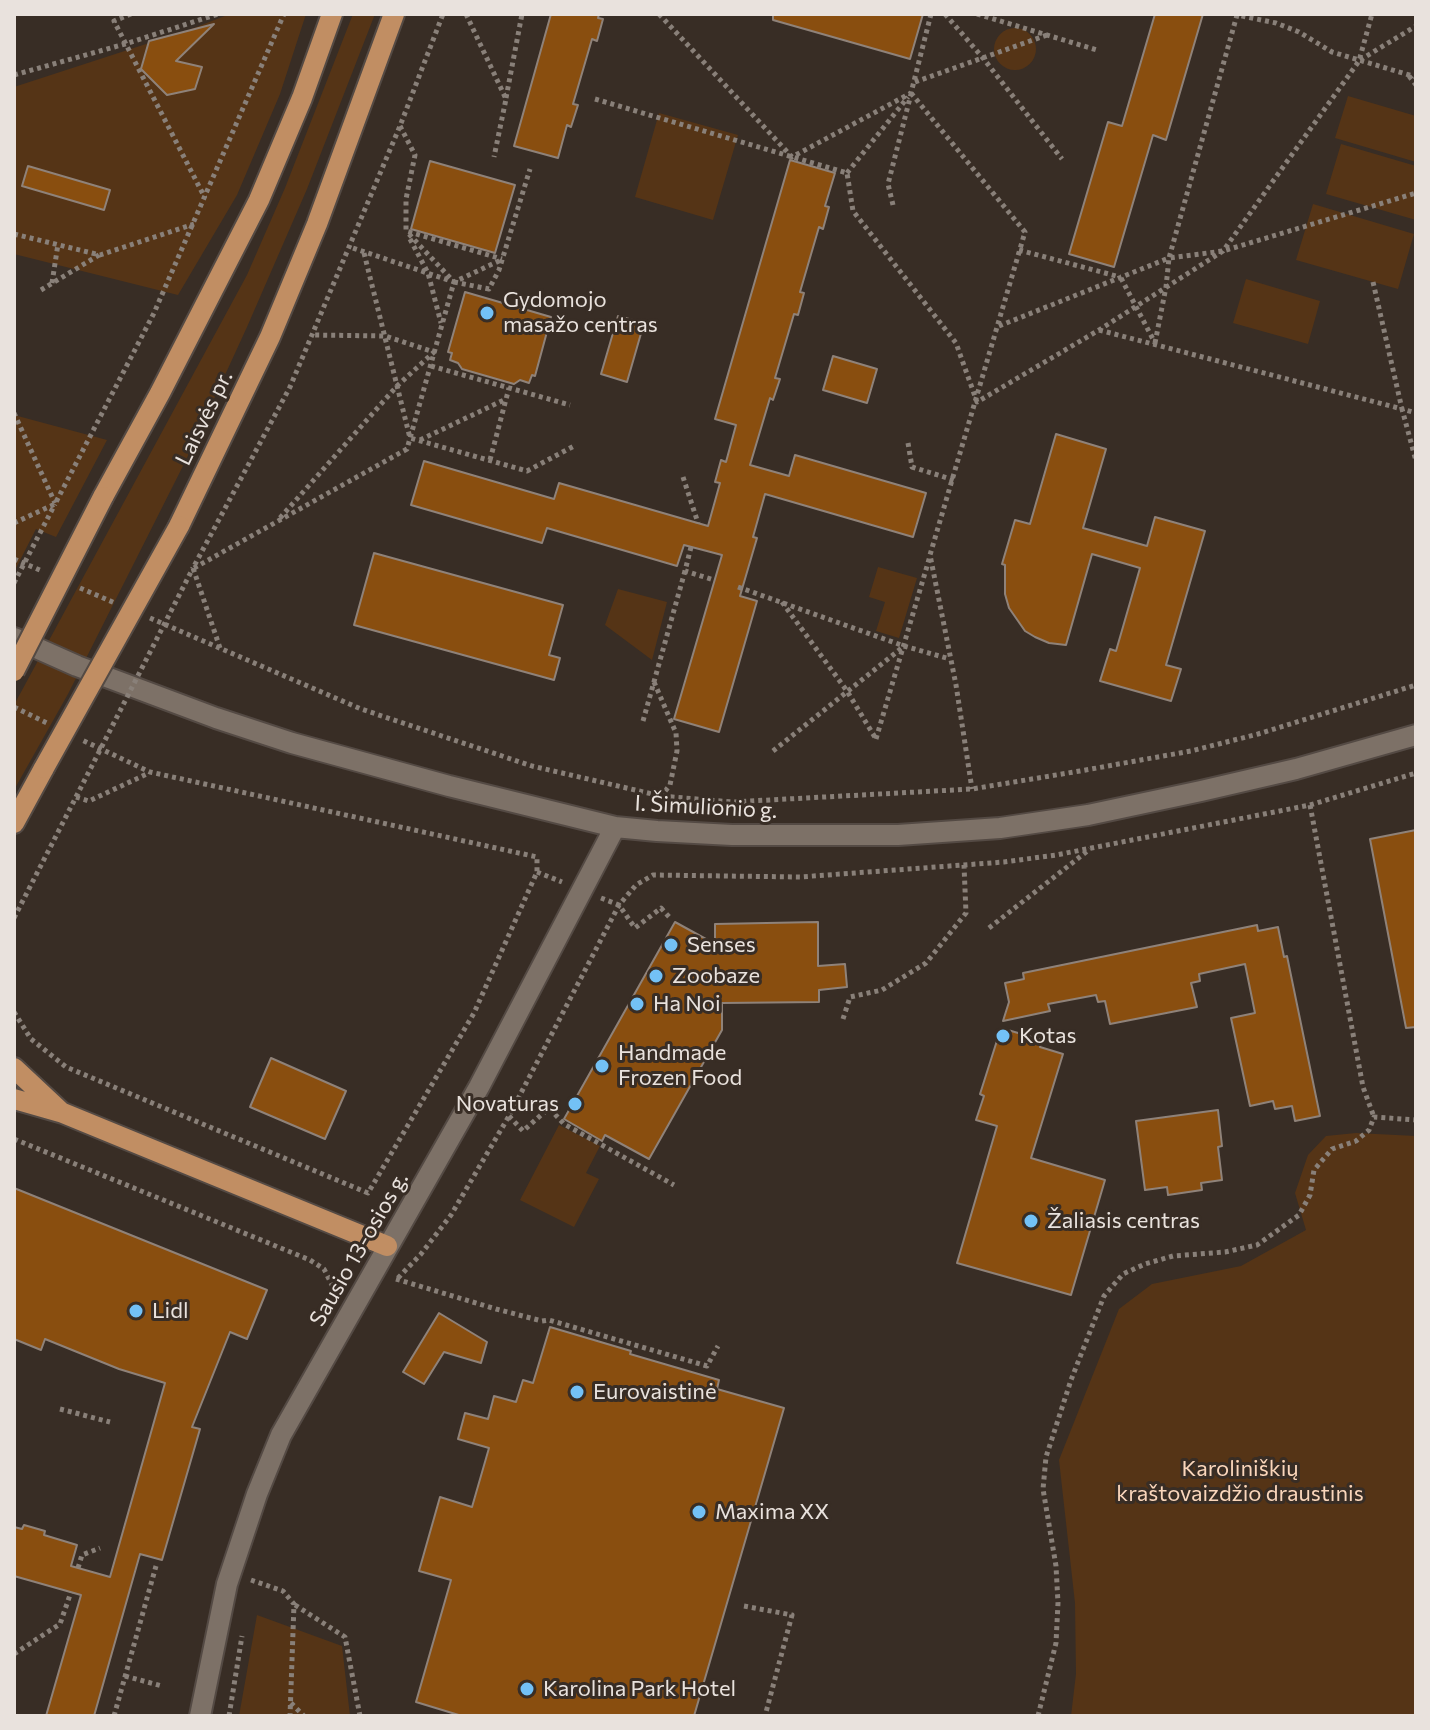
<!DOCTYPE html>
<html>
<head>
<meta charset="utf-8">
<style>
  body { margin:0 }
  #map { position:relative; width:1430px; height:1730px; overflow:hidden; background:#382d25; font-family:Commissioner,sans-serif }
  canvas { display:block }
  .frame { position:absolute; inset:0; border:16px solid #e9e2dd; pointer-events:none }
</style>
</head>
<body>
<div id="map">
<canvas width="1430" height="1730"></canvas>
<div class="frame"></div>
</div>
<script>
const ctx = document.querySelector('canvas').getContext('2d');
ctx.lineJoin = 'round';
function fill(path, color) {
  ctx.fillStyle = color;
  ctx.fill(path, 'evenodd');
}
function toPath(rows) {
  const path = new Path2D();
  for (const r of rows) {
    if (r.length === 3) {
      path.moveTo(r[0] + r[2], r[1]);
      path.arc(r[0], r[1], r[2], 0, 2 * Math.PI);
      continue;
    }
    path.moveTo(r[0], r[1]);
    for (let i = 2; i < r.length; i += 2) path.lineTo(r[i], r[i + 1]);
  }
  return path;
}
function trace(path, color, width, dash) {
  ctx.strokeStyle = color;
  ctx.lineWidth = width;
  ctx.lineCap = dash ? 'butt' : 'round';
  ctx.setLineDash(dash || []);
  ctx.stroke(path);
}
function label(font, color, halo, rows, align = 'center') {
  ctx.font = font + ' Commissioner,sans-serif';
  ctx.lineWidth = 6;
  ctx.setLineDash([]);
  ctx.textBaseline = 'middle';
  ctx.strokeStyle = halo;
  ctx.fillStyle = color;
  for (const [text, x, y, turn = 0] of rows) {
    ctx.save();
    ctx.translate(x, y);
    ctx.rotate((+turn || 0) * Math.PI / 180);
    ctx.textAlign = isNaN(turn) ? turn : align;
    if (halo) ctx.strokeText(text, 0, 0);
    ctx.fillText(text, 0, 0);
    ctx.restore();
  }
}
fill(toPath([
  [230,14,306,14,280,94,237,195,178,295,14,254,14,87,186,31],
  [353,14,375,14,307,189,247,327,186,460,68,694,14,790,14,705,247,275,285,188],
  [1015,49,21],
  [1348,96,1416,116,1416,162,1335,138],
  [659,113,738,135,713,220,635,197],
  [1341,144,1416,166,1416,220,1326,194],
  [1313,204,1414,234,1398,289,1296,260],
  [1246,279,1320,301,1308,344,1233,323],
  [14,415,107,440,56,537,36,529,14,572],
  [878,567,917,578,899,638,876,631,885,602,869,597],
  [618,589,667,602,652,660,605,625],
  [559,1125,600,1146,586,1173,599,1179,574,1227,520,1200],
  [1356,1133,1416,1136,1416,1716,1071,1716,1076,1674,1075,1603,1059,1460,1119,1309,1152,1284,1241,1266,1306,1230,1295,1193,1308,1155,1326,1136],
  [257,1615,342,1646,350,1716,239,1716]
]), '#553416');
const building = toPath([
  [551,14,599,14,598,18,603,19,597,41,592,39,573,104,578,105,571,127,567,125,558,158,514,146,551,14],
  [773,14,923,14,910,59,773,20,773,14],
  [1155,14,1203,14,1166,140,1153,135,1114,267,1069,254,1108,122,1122,126,1155,14],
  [214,24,176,61,202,67,195,89,167,95,141,69,149,41,214,24],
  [790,160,835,173,825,206,829,207,823,229,819,227,800,292,804,293,798,315,794,314,775,378,780,379,773,400,770,398,750,465,789,476,795,455,926,493,913,537,765,494,753,537,757,538,740,596,757,601,719,732,674,719,722,555,684,545,677,566,547,528,542,543,411,505,424,461,554,499,559,483,708,526,720,483,715,482,721,460,726,462,736,425,715,419,790,160],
  [430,161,515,185,495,253,411,229,430,161],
  [28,166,110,190,104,210,22,186,28,166],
  [465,292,551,317,535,376,532,375,529,383,520,380,514,384,462,369,458,363,450,360,452,353,448,352,465,292],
  [618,316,644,323,627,382,601,374,618,316],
  [833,356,877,369,867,403,823,390,833,356],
  [1056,434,1106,449,1083,528,1147,546,1155,517,1205,531,1166,665,1181,669,1171,701,1100,681,1110,649,1116,651,1140,568,1092,554,1066,645,1049,643,1035,637,1025,631,1009,608,1005,594,1005,565,1002,564,1015,520,1030,524,1056,434],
  [374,553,563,605,549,655,560,658,554,680,354,625,374,553],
  [1416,830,1416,1027,1406,1028,1370,839,1416,830],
  [675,922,715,944,715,924,818,922,818,966,845,964,847,987,819,990,819,1002,722,1003,722,1030,649,1159,605,1135,602,1141,564,1119,675,922],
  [1257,925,1258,931,1278,927,1284,957,1287,956,1320,1116,1295,1121,1292,1106,1275,1109,1273,1101,1250,1106,1231,1018,1255,1013,1245,964,1199,974,1200,981,1191,983,1197,1007,1110,1024,1105,1001,1098,1002,1096,995,1048,1004,1050,1011,1003,1021,1009,1002,1005,983,1024,979,1023,973,1257,925],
  [1001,1028,1042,1040,1040,1047,1063,1054,1031,1158,1105,1180,1071,1295,957,1263,997,1126,976,1120,984,1096,980,1094,1001,1028],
  [271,1058,346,1091,325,1139,250,1107,271,1058],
  [1218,1110,1222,1146,1218,1147,1222,1180,1201,1183,1202,1190,1168,1195,1167,1187,1145,1190,1136,1121,1218,1110],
  [14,1188,267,1290,247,1339,230,1332,192,1427,200,1429,162,1560,140,1554,94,1716,46,1716,81,1595,14,1576,14,1527,22,1529,24,1525,45,1531,44,1535,77,1545,71,1566,110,1577,165,1383,119,1369,45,1339,41,1350,14,1339,14,1188],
  [439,1313,487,1342,481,1363,444,1352,424,1384,403,1372,439,1313],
  [550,1327,631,1351,630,1354,719,1380,717,1389,784,1408,694,1716,462,1716,416,1702,451,1580,419,1571,440,1497,472,1507,489,1448,458,1439,465,1413,488,1419,494,1396,516,1402,523,1380,533,1383,550,1327]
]);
fill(building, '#894e0f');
trace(building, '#8f8279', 2);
const secondary = toPath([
  [14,638,77,666,216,718,292,743,449,786,615,827,657,831,732,835,898,835,1000,828,1088,815,1201,791,1296,769,1416,735],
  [200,1716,227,1584,257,1494,281,1435,479,1087,615,827]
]);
const primary = toPath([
  [103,497,160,393,259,200,302,98,332,14],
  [179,526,270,337,317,224,394,14],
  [14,823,44,768],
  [14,1068,60,1111],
  [14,1099,63,1113,387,1246]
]);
trace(secondary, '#544a44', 24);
trace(primary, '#544a44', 24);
trace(toPath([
  [131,14,114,21,205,198],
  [466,14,506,99,494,157],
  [659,14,792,157,911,93,931,14],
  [945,14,983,58,1062,159],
  [977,14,1097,50],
  [1360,60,1416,26],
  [14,75,125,44,218,14],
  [1409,76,1416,85],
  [915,82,1047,35],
  [911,93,1025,232,930,555,956,685,972,789],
  [506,98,522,14],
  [595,99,847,173,853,211,956,343,977,402,1099,330,1223,251,1359,61,1372,14],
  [400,126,415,155,406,199,406,231,502,259],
  [847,173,908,97],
  [893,205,888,184,911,94],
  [14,234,100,255,194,224],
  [409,234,454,282,501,260],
  [410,239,428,273,441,323],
  [1019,250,1120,277],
  [364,253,410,438,527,471,574,446],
  [1121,278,1155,343],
  [454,282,489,289,499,270,530,169],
  [1373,282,1402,409,1416,413],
  [52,283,58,244],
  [41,290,99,255],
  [999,326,1169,258,1237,15,1276,23,1299,32,1332,52,1416,77],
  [1099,330,1402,409,1416,461],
  [1155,343,1166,287,1169,258,1223,251,1416,193],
  [431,366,570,405],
  [14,413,55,503],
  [420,440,506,399],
  [908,443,912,467,954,480],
  [490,460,509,388],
  [683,477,698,523],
  [280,518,397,386,434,352,385,336,312,335],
  [14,523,55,504,154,313,284,14],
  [691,547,685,571,714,580],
  [14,559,42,571],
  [194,568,407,449,454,282,350,247],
  [738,587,904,646,950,659],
  [80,588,115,603],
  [782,602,847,691,876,739],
  [150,618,361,709,532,766,661,796,732,802,972,789,1080,771,1191,751,1258,734,1416,685],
  [220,648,193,568,290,387,400,126,443,14],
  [654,682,676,733,677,751,670,785,662,795],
  [14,707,47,723],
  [643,721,685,571],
  [876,739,930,556],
  [773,751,903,647],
  [1310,805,1363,1087,1374,1117],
  [537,872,562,882],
  [601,898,619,905,635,928,661,908,671,919],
  [14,918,76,797,89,801,149,773],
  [989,928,1090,849],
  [14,1012,31,1039,66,1067,368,1193,474,1013,537,872,537,857,150,772,82,740],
  [843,1019,850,997,882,990,926,963,966,913,964,865],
  [509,1116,523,1131,549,1108,564,1124,674,1185],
  [14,1139,310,1260,324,1269,334,1289],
  [398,1278,421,1254,451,1215,509,1116,619,905,636,885,653,875,800,877,1004,862,1056,855,1310,805,1416,773],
  [396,1279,496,1309,542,1321,549,1320,707,1366,718,1346],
  [60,1409,110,1422],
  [78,1568,82,1555,100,1548],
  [251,1580,283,1591,294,1604,290,1716],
  [295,1605,345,1637,360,1716],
  [744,1606,792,1615,765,1716],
  [14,1654,60,1624,71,1592],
  [125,1676,162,1686],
  [291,1703,304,1716],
  [114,1716,156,1566],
  [229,1716,242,1636],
  [1038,1716,1056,1643,1058,1603,1056,1566,1043,1489,1046,1457,1071,1380,1104,1296,1123,1274,1145,1264,1173,1256,1225,1252,1257,1245,1299,1215,1310,1195,1314,1170,1332,1149,1356,1141,1369,1130,1374,1117,1416,1120]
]), '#898079', 5, [4, 4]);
trace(secondary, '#7d7167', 20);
trace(primary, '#c18e63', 20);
const primaryBridge = toPath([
  [14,671,103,497],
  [44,768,179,526]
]);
trace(primaryBridge, '#544a44', 24, []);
trace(toPath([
  [14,583,55,504],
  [76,797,193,568]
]), '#898079', 5, [4, 4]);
trace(primaryBridge, '#c18e63', 20);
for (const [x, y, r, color] of [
  [487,313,8,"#73c1f6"],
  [671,945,8,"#73c1f6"],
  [656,976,8,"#73c1f6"],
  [637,1004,8,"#73c1f6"],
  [1003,1036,8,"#73c1f6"],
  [602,1066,8,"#73c1f6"],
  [575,1104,8,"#73c1f6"],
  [1031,1221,8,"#73c1f6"],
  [136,1311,8,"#73c1f6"],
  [577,1392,8,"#73c1f6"],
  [699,1512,8,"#73c1f6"],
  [527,1689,8,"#73c1f6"]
]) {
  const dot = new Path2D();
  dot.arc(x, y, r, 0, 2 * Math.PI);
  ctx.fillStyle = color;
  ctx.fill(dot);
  trace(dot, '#382d25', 3);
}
label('22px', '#e9e2dd', '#382d25', [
  ["Gydomojo",503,300],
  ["masažo centras",503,325],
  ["Senses",687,945],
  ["Zoobaze",672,976],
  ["Ha Noi",653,1004],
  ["Kotas",1019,1036],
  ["Handmade",618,1053],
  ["Frozen Food",618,1078],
  ["Novaturas",559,1104,"right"],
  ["Žaliasis centras",1047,1221],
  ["Lidl",152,1311],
  ["Eurovaistinė",593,1392],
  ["Maxima XX",715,1512],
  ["Karolina Park Hotel",543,1689]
], 'left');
label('22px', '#e9e2dd', '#382d25', [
  ["Laisvės pr.",204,418,-64],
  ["I. Šimulionio g.",706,807,3],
  ["Sausio 13-osios g.",359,1249,-60]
]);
label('22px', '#fad6bb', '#382d25', [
  ["Karoliniškių",1240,1469],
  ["kraštovaizdžio draustinis",1240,1494]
]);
</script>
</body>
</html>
